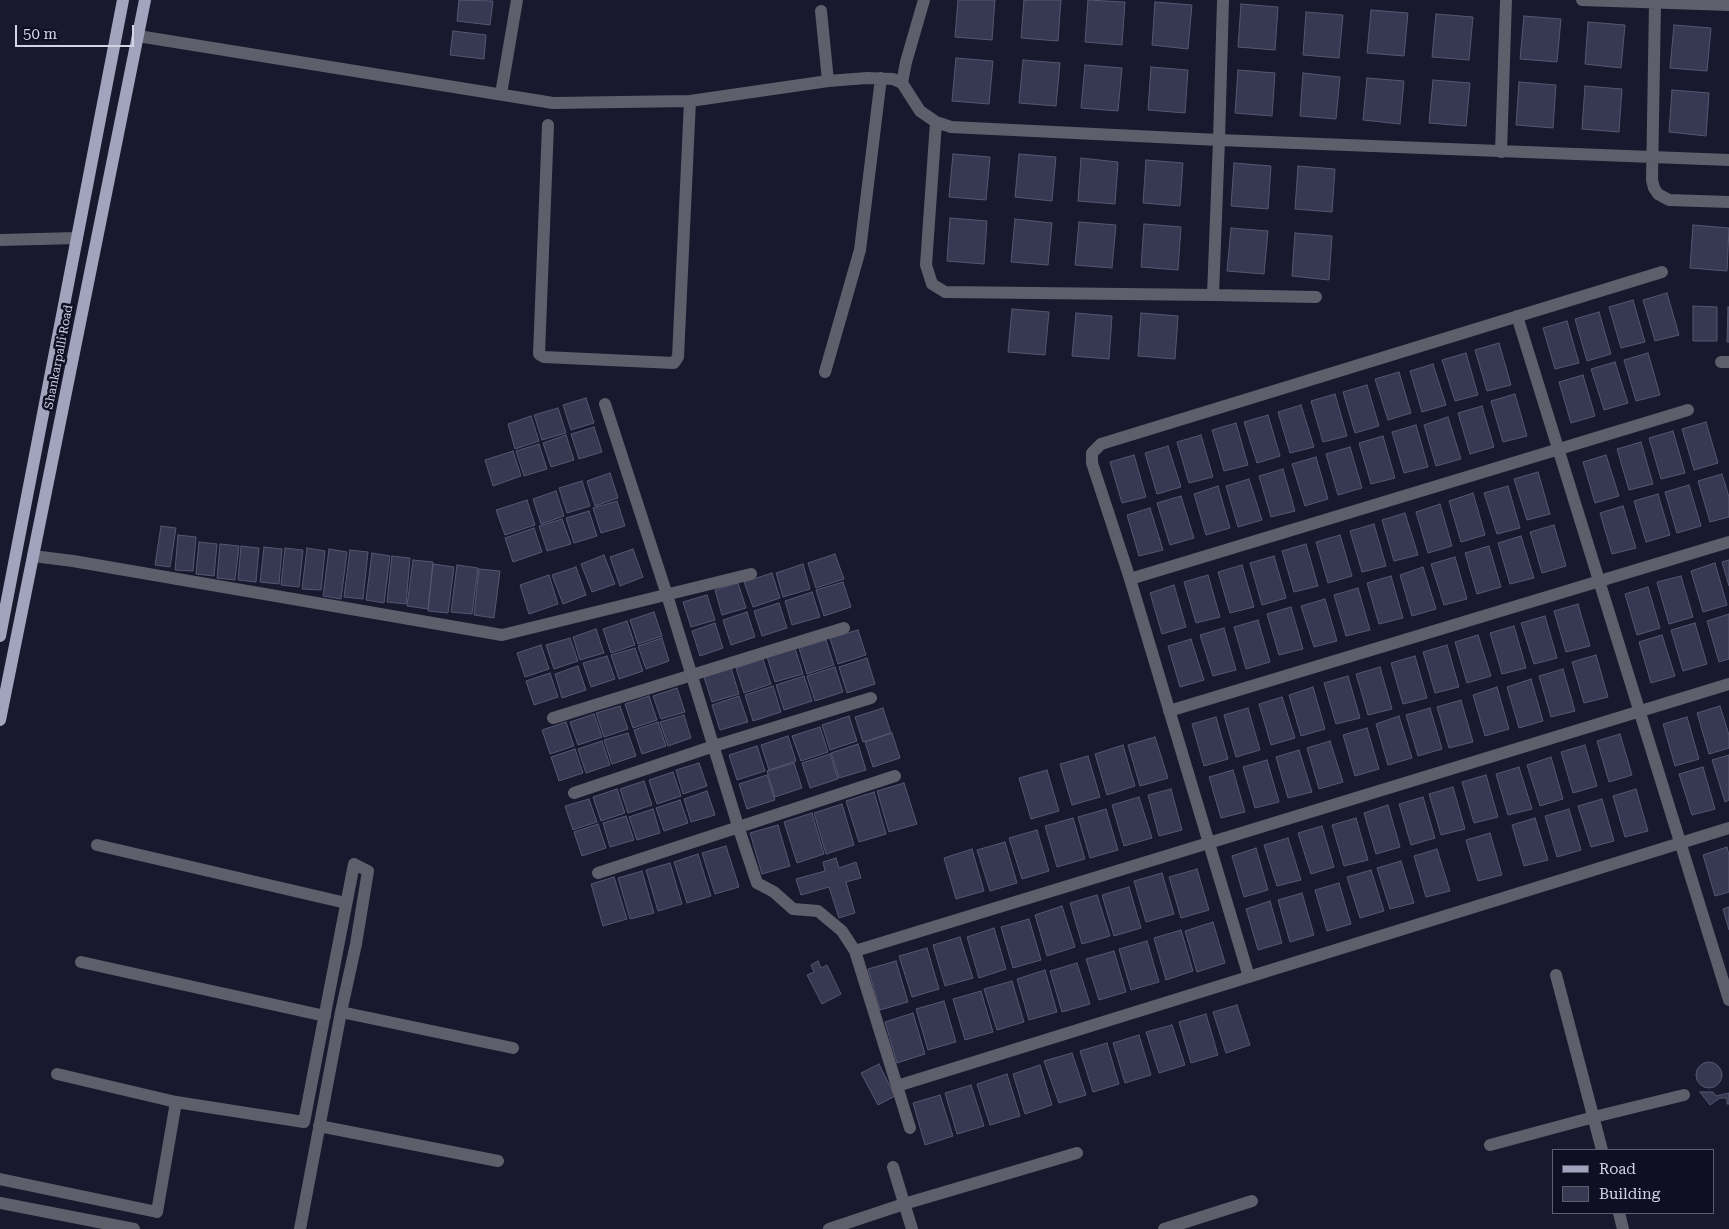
<!DOCTYPE html>
<html>
<head>
<meta charset="utf-8">
<style>
  body { margin:0 }
  #map { position:relative; width:1729px; height:1229px; overflow:hidden; background:#18182e; font-family:"Roboto Serif",serif }
  canvas { display:block }
  .legend { position:absolute; left:1552px; top:1149px; width:162px; height:65px; box-sizing:border-box; background:#0f0f24; border:1px solid #5d5e71; margin:0; padding:6px 9px; list-style:none; font-size:15px; color:#d3d4e4 }
  .legend li { display:flex; align-items:center; gap:10px; height:25px }
  .legend b { width:25px; border:1px solid #5d5e71 }
  .scale { position:absolute; left:15px; top:25px; width:119px; height:22px; box-sizing:border-box; border:2px solid #d3d4e4; border-top:0; padding-left:6px; font-size:15px; line-height:18px; white-space:nowrap; color:#d3d4e4; -webkit-text-stroke:4px #0f0f24; paint-order:stroke }
</style>
</head>
<body>
<div id="map">
<canvas width="1729" height="1229"></canvas>
<ul class="legend">
<li><b style="height:6px;background:#a2a4bd"></b>Road</li>
<li><b style="height:14px;background:#373851"></b>Building</li>
</ul>
<div class="scale">50 m</div>
</div>
<script>
const ctx = document.querySelector('canvas').getContext('2d');
ctx.lineJoin = 'round';
function fill(path, color) {
  ctx.fillStyle = color;
  ctx.fill(path, 'evenodd');
}
function toPath(rows) {
  const path = new Path2D();
  for (const r of rows) {
    if (r.length === 3) {
      path.moveTo(r[0] + r[2], r[1]);
      path.arc(r[0], r[1], r[2], 0, 2 * Math.PI);
      continue;
    }
    path.moveTo(r[0], r[1]);
    for (let i = 2; i < r.length; i += 2) path.lineTo(r[i], r[i + 1]);
  }
  return path;
}
function trace(path, color, width, dash) {
  ctx.strokeStyle = color;
  ctx.lineWidth = width;
  ctx.lineCap = dash ? 'butt' : 'round';
  ctx.setLineDash(dash || []);
  ctx.stroke(path);
}
function label(font, color, halo, rows, align = 'center') {
  ctx.font = font + ' "Roboto Serif",serif';
  ctx.lineWidth = 5;
  ctx.setLineDash([]);
  ctx.textBaseline = 'middle';
  ctx.strokeStyle = halo;
  ctx.fillStyle = color;
  for (const [text, x, y, turn = 0] of rows) {
    ctx.save();
    ctx.translate(x, y);
    ctx.rotate((+turn || 0) * Math.PI / 180);
    ctx.textAlign = isNaN(turn) ? turn : align;
    if (halo) ctx.strokeText(text, 0, 0);
    ctx.fillText(text, 0, 0);
    ctx.restore();
  }
}
const building = toPath([
  [459,0,493,1,490,25,457,21,459,0],
  [958,0,995,0,992,40,955,37,958,0],
  [1024,0,1061,0,1058,41,1021,38,1024,0],
  [1088,0,1125,2,1122,45,1085,42,1088,0],
  [1155,2,1192,5,1188,49,1152,45,1155,2],
  [1241,4,1278,7,1275,50,1238,47,1241,4],
  [1371,10,1408,13,1404,56,1367,53,1371,10],
  [1306,12,1343,15,1339,58,1303,55,1306,12],
  [1436,14,1473,17,1469,60,1432,57,1436,14],
  [1524,16,1561,19,1557,62,1520,59,1524,16],
  [1588,22,1625,25,1621,68,1585,64,1588,22],
  [1674,25,1711,28,1707,71,1670,68,1674,25],
  [453,31,486,35,484,59,450,55,453,31],
  [956,58,993,61,989,104,952,101,956,58],
  [1023,60,1060,63,1056,106,1019,103,1023,60],
  [1085,65,1122,68,1118,111,1081,108,1085,65],
  [1151,67,1188,70,1185,113,1148,110,1151,67],
  [1238,70,1275,73,1272,116,1235,113,1238,70],
  [1303,73,1340,77,1336,119,1300,116,1303,73],
  [1367,78,1404,81,1400,124,1363,120,1367,78],
  [1433,80,1470,83,1466,126,1429,123,1433,80],
  [1519,82,1556,85,1553,128,1516,125,1519,82],
  [1585,86,1622,89,1619,132,1582,129,1585,86],
  [1672,90,1709,93,1706,136,1669,132,1672,90],
  [953,154,990,157,986,200,949,197,953,154],
  [1019,154,1056,157,1052,201,1015,197,1019,154],
  [1081,158,1118,162,1115,204,1078,201,1081,158],
  [1146,160,1183,163,1180,206,1143,203,1146,160],
  [1234,163,1271,166,1268,209,1231,206,1234,163],
  [1298,166,1335,169,1332,212,1295,209,1298,166],
  [950,218,987,221,984,264,947,261,950,218],
  [1015,219,1052,223,1048,265,1011,262,1015,219],
  [1079,222,1116,225,1112,268,1075,265,1079,222],
  [1144,224,1181,227,1178,270,1141,267,1144,224],
  [1693,225,1729,228,1727,271,1690,268,1693,225],
  [1231,228,1268,231,1264,274,1227,271,1231,228],
  [1295,233,1332,236,1329,280,1292,276,1295,233],
  [1667,293,1679,335,1655,341,1643,300,1667,293],
  [1633,300,1645,342,1621,348,1609,307,1633,300],
  [1693,306,1717,307,1717,341,1693,341,1693,306],
  [1728,307,1729,307,1729,342,1727,342,1728,307],
  [1012,309,1049,312,1045,355,1008,352,1012,309],
  [1599,312,1611,354,1587,361,1575,319,1599,312],
  [1076,313,1112,316,1109,359,1072,356,1076,313],
  [1141,313,1178,316,1175,359,1138,356,1141,313],
  [1567,321,1579,363,1555,369,1543,328,1567,321],
  [1499,343,1511,385,1487,391,1475,350,1499,343],
  [1466,353,1478,395,1455,401,1442,360,1466,353],
  [1648,353,1660,395,1636,401,1624,360,1648,353],
  [1615,362,1628,403,1604,410,1591,369,1615,362],
  [1433,364,1446,405,1422,412,1410,371,1433,364],
  [1399,372,1411,413,1388,420,1375,379,1399,372],
  [1583,375,1595,416,1571,423,1559,382,1583,375],
  [1367,385,1379,426,1355,433,1343,392,1367,385],
  [1335,394,1347,436,1323,442,1311,401,1335,394],
  [1515,394,1527,436,1503,442,1491,401,1515,394],
  [586,398,594,423,571,430,563,405,586,398],
  [1301,405,1314,447,1290,453,1278,412,1301,405],
  [1482,406,1494,447,1470,454,1458,413,1482,406],
  [558,408,566,433,542,440,534,415,558,408],
  [1268,415,1280,456,1257,463,1244,422,1268,415],
  [531,416,539,441,515,449,508,424,531,416],
  [1448,417,1461,459,1436,466,1424,425,1448,417],
  [1706,422,1718,463,1694,470,1682,429,1706,422],
  [1236,423,1248,465,1224,471,1212,430,1236,423],
  [1416,425,1428,467,1404,473,1392,432,1416,425],
  [594,427,602,452,579,459,571,434,594,427],
  [1673,431,1685,473,1661,479,1649,438,1673,431],
  [566,435,574,460,551,467,543,443,566,435],
  [1201,435,1213,477,1189,483,1177,442,1201,435],
  [1383,436,1395,478,1371,484,1359,443,1383,436],
  [1641,442,1653,484,1629,490,1617,449,1641,442],
  [539,444,547,469,524,476,516,451,539,444],
  [1168,446,1181,487,1157,494,1145,453,1168,446],
  [1350,447,1362,488,1338,495,1326,454,1350,447],
  [513,451,521,476,493,486,485,460,513,451],
  [1134,455,1146,497,1122,503,1110,462,1134,455],
  [1606,455,1619,496,1595,503,1583,462,1606,455],
  [1316,457,1328,499,1305,506,1292,464,1316,457],
  [1283,469,1295,511,1271,517,1259,476,1283,469],
  [1538,472,1550,514,1527,520,1514,479,1538,472],
  [610,473,618,498,595,506,587,481,610,473],
  [1722,474,1729,497,1729,517,1710,522,1698,481,1722,474],
  [1249,479,1262,520,1238,527,1226,486,1249,479],
  [582,481,590,506,567,513,559,488,582,481],
  [1689,485,1701,526,1677,533,1665,492,1689,485],
  [1218,486,1230,528,1206,535,1194,494,1218,486],
  [1508,486,1520,528,1497,534,1484,493,1508,486],
  [556,491,564,516,541,524,533,499,556,491],
  [1473,493,1485,535,1461,542,1449,501,1473,493],
  [1658,494,1670,535,1646,542,1634,501,1658,494],
  [1181,496,1194,538,1170,545,1157,503,1181,496],
  [527,500,535,525,505,535,496,510,527,500],
  [617,501,625,526,601,533,593,508,617,501],
  [1440,504,1452,546,1428,553,1416,512,1440,504],
  [1623,506,1636,548,1612,554,1600,513,1623,506],
  [1150,508,1163,550,1139,556,1127,515,1150,508],
  [589,511,597,536,574,543,566,518,589,511],
  [1405,513,1418,555,1394,561,1382,520,1405,513],
  [562,519,571,544,547,551,539,526,562,519],
  [1374,524,1386,566,1362,572,1350,531,1374,524],
  [1554,525,1566,566,1542,573,1530,532,1554,525],
  [161,526,176,528,170,567,155,565,161,526],
  [534,528,542,552,513,562,505,538,534,528],
  [178,535,196,537,193,571,175,570,178,535],
  [1340,535,1352,576,1328,583,1316,542,1340,535],
  [1521,536,1534,578,1510,584,1498,543,1521,536],
  [199,542,217,544,214,576,196,574,199,542],
  [220,544,239,546,235,580,217,578,220,544],
  [1306,544,1318,586,1294,592,1282,551,1306,544],
  [241,546,259,548,256,582,238,580,241,546],
  [1489,546,1501,587,1477,594,1465,553,1489,546],
  [264,547,282,549,279,584,260,582,264,547],
  [285,548,303,550,299,587,281,585,285,548],
  [307,548,325,551,321,590,302,589,307,548],
  [329,549,347,552,341,599,323,596,329,549],
  [633,549,643,577,620,586,610,557,633,549],
  [350,550,368,552,363,599,344,597,350,550],
  [372,553,390,556,384,603,366,600,372,553],
  [835,554,844,579,816,588,808,563,835,554],
  [604,555,615,584,592,592,581,564,604,555],
  [392,556,410,558,406,604,387,602,392,556],
  [1274,556,1286,598,1262,605,1250,563,1274,556],
  [1455,557,1467,599,1444,605,1431,564,1455,557],
  [413,560,433,562,428,609,407,606,413,560],
  [1729,560,1729,586,1722,562,1729,560],
  [1715,563,1727,605,1703,612,1691,571,1715,563],
  [433,564,454,567,448,613,428,611,433,564],
  [803,564,810,589,783,597,776,573,803,564],
  [457,565,478,568,472,614,451,612,457,565],
  [1242,565,1254,607,1230,613,1218,572,1242,565],
  [576,567,586,595,563,604,552,575,576,567],
  [1423,567,1436,609,1412,616,1400,575,1423,567],
  [479,569,500,571,494,618,474,615,479,569],
  [772,573,780,598,753,607,744,582,772,573],
  [549,575,558,604,529,614,520,585,549,575],
  [1208,575,1220,617,1196,623,1184,582,1208,575],
  [1391,576,1403,618,1379,624,1367,583,1391,576],
  [1681,576,1693,617,1669,624,1657,582,1681,576],
  [843,582,851,607,824,616,816,590,843,582],
  [738,583,746,608,722,615,715,590,738,583],
  [1174,585,1186,627,1162,634,1150,593,1174,585],
  [1648,587,1660,628,1637,635,1625,594,1648,587],
  [1358,588,1370,630,1346,636,1334,595,1358,588],
  [812,592,820,617,792,625,785,601,812,592],
  [707,595,715,620,691,627,683,602,707,595],
  [1325,599,1337,641,1314,647,1301,606,1325,599],
  [779,603,787,628,762,636,754,611,779,603],
  [1578,604,1590,646,1566,652,1554,611,1578,604],
  [1291,607,1303,649,1279,655,1267,614,1291,607],
  [654,612,662,636,638,644,630,620,654,612],
  [747,612,755,637,731,645,723,620,747,612],
  [1729,614,1729,659,1719,662,1707,621,1729,614],
  [1545,616,1557,658,1534,664,1521,623,1545,616],
  [1258,620,1270,662,1246,669,1234,627,1258,620],
  [627,621,635,645,611,653,603,629,627,621],
  [715,623,723,648,700,656,692,631,715,623],
  [1695,623,1707,664,1683,671,1671,630,1695,623],
  [1514,626,1526,668,1502,674,1490,633,1514,626],
  [1224,628,1236,670,1213,676,1200,635,1224,628],
  [596,629,604,653,580,660,573,637,596,629],
  [858,630,866,655,838,664,830,638,858,630],
  [1478,635,1491,676,1467,683,1455,642,1478,635],
  [1662,635,1675,676,1651,683,1639,642,1662,635],
  [570,638,578,661,554,669,546,645,570,638],
  [662,638,669,661,646,669,638,646,662,638],
  [1191,639,1204,680,1180,687,1168,646,1191,639],
  [826,640,834,665,807,674,799,648,826,640],
  [541,645,549,669,525,677,517,653,541,645],
  [1447,645,1459,687,1435,693,1423,652,1447,645],
  [635,648,643,671,619,679,611,655,635,648],
  [795,648,803,674,775,682,767,657,795,648],
  [1596,655,1608,697,1584,703,1572,662,1596,655],
  [607,656,615,679,591,687,583,663,607,656],
  [1415,656,1427,698,1403,704,1391,663,1415,656],
  [867,658,875,684,847,693,839,667,867,658],
  [763,659,771,684,744,693,736,668,763,659],
  [578,666,586,690,562,698,555,674,578,666],
  [835,667,843,692,815,701,807,676,835,667],
  [1380,667,1392,709,1368,715,1356,674,1380,667],
  [731,668,739,694,712,702,704,677,731,668],
  [1563,669,1575,711,1551,717,1539,676,1563,669],
  [550,673,558,697,534,705,526,681,550,673],
  [804,676,812,701,784,710,776,685,804,676],
  [1348,676,1360,718,1336,724,1324,683,1348,676],
  [1531,679,1543,721,1519,728,1507,687,1531,679],
  [773,686,781,712,753,721,745,695,773,686],
  [1313,687,1325,729,1301,736,1289,695,1313,687],
  [1497,687,1509,729,1485,736,1473,695,1497,687],
  [677,688,685,712,661,719,653,696,677,688],
  [649,696,657,720,633,728,625,704,649,696],
  [739,696,748,722,720,730,712,705,739,696],
  [1282,697,1295,738,1271,745,1259,704,1282,697],
  [1461,700,1473,742,1449,748,1437,707,1461,700],
  [620,706,628,729,604,737,596,713,620,706],
  [1720,706,1729,735,1729,748,1709,754,1697,713,1720,706],
  [883,708,891,733,863,742,855,717,883,708],
  [1248,708,1260,750,1236,757,1224,715,1248,708],
  [1430,708,1442,749,1418,756,1406,715,1430,708],
  [594,714,602,737,578,745,570,722,594,714],
  [684,715,691,738,668,746,660,722,684,715],
  [849,716,857,741,830,750,822,725,849,716],
  [1399,716,1412,758,1388,765,1376,724,1399,716],
  [1216,717,1228,759,1204,766,1192,724,1216,717],
  [1687,717,1699,759,1675,766,1663,724,1687,717],
  [566,722,574,746,550,754,542,730,566,722],
  [658,722,666,746,642,754,634,730,658,722],
  [820,727,828,752,801,761,792,736,820,727],
  [1367,728,1379,769,1355,776,1343,735,1367,728],
  [628,733,636,756,612,764,604,740,628,733],
  [892,733,900,758,873,767,865,742,892,733],
  [1620,734,1632,775,1609,782,1597,741,1620,734],
  [788,736,796,761,769,770,761,745,788,736],
  [1155,737,1168,778,1140,786,1128,745,1155,737],
  [602,741,610,765,586,773,578,749,602,741],
  [1330,741,1343,782,1319,789,1307,748,1330,741],
  [858,744,866,770,839,778,831,753,858,744],
  [1123,745,1135,786,1107,795,1095,754,1123,745],
  [1585,745,1597,786,1573,793,1561,752,1585,745],
  [757,746,765,771,737,780,729,755,757,746],
  [575,749,583,773,559,781,551,757,575,749],
  [1299,750,1312,792,1288,798,1276,757,1299,750],
  [830,754,838,779,810,788,802,763,830,754],
  [1729,755,1729,800,1725,802,1712,760,1729,755],
  [1088,756,1100,797,1072,805,1060,764,1088,756],
  [1551,757,1563,799,1540,806,1527,765,1551,757],
  [1267,760,1279,802,1255,808,1243,767,1267,760],
  [699,763,707,786,683,794,676,770,699,763],
  [794,763,802,788,775,797,767,771,794,763],
  [1519,767,1532,809,1508,815,1496,774,1519,767],
  [1703,767,1715,809,1692,815,1679,774,1703,767],
  [1047,770,1059,811,1031,819,1019,778,1047,770],
  [1233,770,1245,812,1221,818,1209,777,1233,770],
  [673,772,681,796,657,804,649,780,673,772],
  [767,775,775,800,747,809,739,784,767,775],
  [1486,775,1498,817,1474,823,1462,782,1486,775],
  [644,781,652,805,628,813,620,789,644,781],
  [904,783,917,824,889,832,877,791,904,783],
  [1453,787,1465,829,1441,835,1429,794,1453,787],
  [617,789,625,813,601,821,593,797,617,789],
  [1171,789,1182,830,1159,836,1148,795,1171,789],
  [1636,789,1648,831,1625,837,1613,796,1636,789],
  [707,791,715,815,691,822,684,799,707,791],
  [874,792,886,834,859,842,846,801,874,792],
  [1139,797,1152,838,1124,846,1112,805,1139,797],
  [1423,797,1435,838,1411,845,1399,804,1423,797],
  [589,799,597,822,573,830,565,806,589,799],
  [1602,799,1614,841,1591,847,1578,806,1602,799],
  [680,800,688,823,664,831,656,808,680,800],
  [842,804,854,845,826,854,814,813,842,804],
  [1388,805,1400,847,1376,854,1364,813,1388,805],
  [653,809,660,833,637,840,629,817,653,809],
  [1106,809,1118,850,1090,858,1078,817,1106,809],
  [1569,809,1581,850,1557,857,1545,816,1569,809],
  [812,813,824,854,797,863,784,822,812,813],
  [626,816,634,840,610,847,603,823,626,816],
  [1073,818,1085,859,1057,867,1045,826,1073,818],
  [1356,818,1368,860,1344,866,1332,825,1356,818],
  [1535,818,1548,860,1524,866,1512,825,1535,818],
  [598,824,606,848,582,856,574,832,598,824],
  [778,825,790,866,762,874,750,833,778,825],
  [1322,826,1334,867,1311,874,1298,833,1322,826],
  [1037,830,1049,871,1022,879,1009,838,1037,830],
  [1490,833,1502,875,1478,881,1466,840,1490,833],
  [1288,838,1301,880,1277,886,1264,845,1288,838],
  [1005,842,1017,883,990,891,977,850,1005,842],
  [726,846,739,887,715,894,702,853,726,846],
  [1727,847,1729,855,1729,892,1715,896,1703,855,1727,847],
  [1256,848,1268,890,1244,897,1232,856,1256,848],
  [972,849,984,891,956,899,944,858,972,849],
  [1437,849,1450,891,1426,897,1414,856,1437,849],
  [698,854,711,896,687,903,674,862,698,854],
  [836,858,839,868,856,862,861,878,846,882,855,913,839,918,829,887,801,895,796,879,825,871,823,862,836,858],
  [1401,861,1414,903,1390,909,1377,868,1401,861],
  [670,863,682,904,658,911,646,870,670,863],
  [1197,869,1209,910,1181,918,1169,877,1197,869],
  [1371,870,1384,911,1360,918,1347,877,1371,870],
  [642,871,654,913,630,919,618,878,642,871],
  [1162,873,1174,914,1146,922,1134,881,1162,873],
  [614,877,627,919,603,926,591,884,614,877],
  [1339,883,1351,924,1327,931,1315,890,1339,883],
  [1129,887,1141,928,1114,936,1102,895,1129,887],
  [1302,893,1314,935,1290,942,1278,900,1302,893],
  [1097,895,1110,936,1082,944,1070,903,1097,895],
  [1270,901,1282,943,1258,950,1246,909,1270,901],
  [1062,906,1075,947,1047,956,1035,915,1062,906],
  [1729,907,1729,930,1723,909,1729,907],
  [1029,919,1041,960,1013,968,1001,927,1029,919],
  [1213,922,1225,963,1197,972,1185,931,1213,922],
  [994,928,1006,969,979,978,967,937,994,928],
  [1181,930,1193,971,1166,980,1154,938,1181,930],
  [960,937,973,978,945,986,933,945,960,937],
  [1147,941,1159,982,1131,990,1119,949,1147,941],
  [927,948,939,989,912,997,899,956,927,948],
  [1114,951,1126,992,1099,1000,1086,959,1114,951],
  [818,961,821,968,827,965,841,994,822,1004,807,975,814,972,811,965,818,961],
  [896,961,908,1002,880,1010,868,969,896,961],
  [1077,963,1090,1004,1062,1012,1050,971,1077,963],
  [1045,970,1057,1012,1029,1020,1017,979,1045,970],
  [1012,981,1024,1022,997,1030,984,989,1012,981],
  [981,991,993,1032,965,1040,953,999,981,991],
  [944,1001,956,1042,928,1050,916,1009,944,1001],
  [1237,1005,1250,1045,1226,1053,1213,1012,1237,1005],
  [913,1013,925,1054,897,1063,885,1022,913,1013],
  [1206,1014,1218,1055,1191,1063,1179,1022,1206,1014],
  [1172,1025,1185,1065,1159,1073,1146,1032,1172,1025],
  [1139,1035,1151,1075,1125,1083,1113,1043,1139,1035],
  [1107,1043,1119,1084,1093,1092,1080,1051,1107,1043],
  [1072,1053,1086,1095,1059,1103,1044,1061,1072,1053],
  [1709,1075,13],
  [879,1064,895,1096,878,1105,861,1073,879,1064],
  [1040,1065,1052,1105,1025,1114,1013,1074,1040,1065],
  [1007,1074,1020,1116,990,1125,977,1084,1007,1074],
  [971,1085,984,1126,957,1134,945,1093,971,1085],
  [1700,1092,1713,1092,1716,1096,1729,1093,1729,1104,1727,1104,1727,1098,1720,1098,1710,1105,1700,1092],
  [940,1095,953,1136,925,1145,913,1103,940,1095]
]);
fill(building, '#373851');
trace(building, '#555772', 1);
trace(toPath([
  [1582,0,1729,5],
  [1655,3,1652,180,1654,188,1658,194,1669,200,1729,202],
  [821,11,828,81],
  [138,36,553,103,690,101,828,81,867,78,893,79,902,83,920,111,936,122,951,127,1219,140,1223,0],
  [902,83,906,62,924,0],
  [501,94,517,0],
  [936,122,926,265,932,284,945,292,1213,295,1219,140,1729,160],
  [548,125,539,354,544,357,674,363,678,357,690,101],
  [1501,152,1506,0],
  [0,240,77,238],
  [1213,295,1316,297],
  [1517,316,1729,1000],
  [1721,362,1729,362],
  [825,372,860,250,881,78],
  [605,404,667,595,738,826,757,883,774,892,793,909,818,911,842,931,855,951,910,1128],
  [33,556,73,561,502,635,751,574],
  [1130,579,1688,410],
  [1169,711,1729,542],
  [553,718,844,628],
  [574,793,714,746,871,698],
  [97,845,346,903],
  [598,873,895,776],
  [855,951,1729,684],
  [81,962,325,1016],
  [1556,975,1602,1150],
  [1249,977,1130,579,1092,463,1092,453,1101,444,1662,272],
  [341,1012,513,1048],
  [57,1074,176,1102],
  [897,1086,1729,828],
  [319,1126,498,1161],
  [1490,1145,1594,1117,1684,1095],
  [893,1167,912,1229],
  [0,1179,157,1212,176,1102,304,1122,354,864,368,871,356,944,341,1012,300,1229],
  [0,1203,134,1229],
  [1619,1213,1623,1229],
  [829,1229,904,1204,1077,1153],
  [1164,1229,1252,1201]
]), '#5e5f6b', 12);
trace(toPath([
  [0,636,123,0],
  [0,720,145,0]
]), '#a2a4bd', 12);
label('12px', '#d3d4e4', '#0f0f24', [
  ["Shankarpalli Road",59,357,-79]
]);
</script>
</body>
</html>
